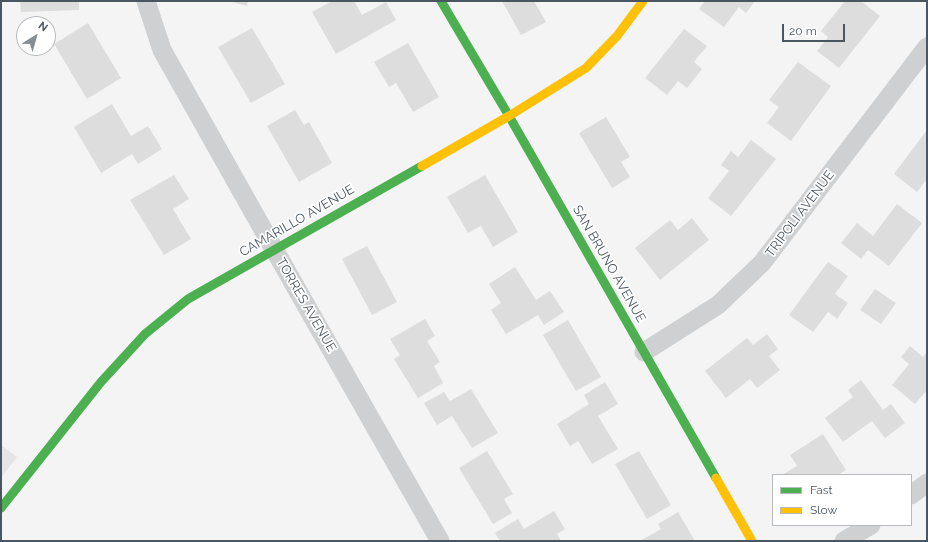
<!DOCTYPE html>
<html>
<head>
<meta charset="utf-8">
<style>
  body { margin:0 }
  #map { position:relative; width:928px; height:542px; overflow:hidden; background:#f4f4f4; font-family:Raleway,sans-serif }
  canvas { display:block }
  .frame { position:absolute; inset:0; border:2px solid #4a5661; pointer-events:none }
  .legend { position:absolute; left:772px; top:474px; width:140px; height:52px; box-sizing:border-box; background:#fff; border:1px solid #b7bbc0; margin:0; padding:5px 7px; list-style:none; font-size:12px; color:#4a5661 }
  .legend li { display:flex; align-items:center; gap:8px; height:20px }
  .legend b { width:20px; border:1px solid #b7bbc0 }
  .north { position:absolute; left:16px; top:16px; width:40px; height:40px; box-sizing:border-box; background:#fff; border:1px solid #b7bbc0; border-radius:50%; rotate:37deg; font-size:11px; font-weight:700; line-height:16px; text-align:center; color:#4a5661 }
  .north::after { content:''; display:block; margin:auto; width:14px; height:18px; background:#868d94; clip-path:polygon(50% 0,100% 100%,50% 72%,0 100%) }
  .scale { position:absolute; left:782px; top:24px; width:63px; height:18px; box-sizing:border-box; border:2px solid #4a5661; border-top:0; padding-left:5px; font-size:12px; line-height:14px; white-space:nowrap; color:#4a5661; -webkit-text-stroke:3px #fff; paint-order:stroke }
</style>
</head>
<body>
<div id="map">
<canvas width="928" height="542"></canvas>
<div class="frame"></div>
<ul class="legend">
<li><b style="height:5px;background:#4caf50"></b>Fast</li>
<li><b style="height:5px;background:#ffc107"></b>Slow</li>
</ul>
<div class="north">N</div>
<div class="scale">20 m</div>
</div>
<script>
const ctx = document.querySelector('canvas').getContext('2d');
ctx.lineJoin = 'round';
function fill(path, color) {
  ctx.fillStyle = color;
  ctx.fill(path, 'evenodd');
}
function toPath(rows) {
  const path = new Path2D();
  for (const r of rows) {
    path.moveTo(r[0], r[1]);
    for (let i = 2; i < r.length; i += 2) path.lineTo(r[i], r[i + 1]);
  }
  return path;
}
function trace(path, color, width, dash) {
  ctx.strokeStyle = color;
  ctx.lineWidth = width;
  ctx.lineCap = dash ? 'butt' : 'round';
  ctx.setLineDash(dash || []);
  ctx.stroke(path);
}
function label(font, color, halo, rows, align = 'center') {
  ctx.font = font + ' Raleway,sans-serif';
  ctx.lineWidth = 3.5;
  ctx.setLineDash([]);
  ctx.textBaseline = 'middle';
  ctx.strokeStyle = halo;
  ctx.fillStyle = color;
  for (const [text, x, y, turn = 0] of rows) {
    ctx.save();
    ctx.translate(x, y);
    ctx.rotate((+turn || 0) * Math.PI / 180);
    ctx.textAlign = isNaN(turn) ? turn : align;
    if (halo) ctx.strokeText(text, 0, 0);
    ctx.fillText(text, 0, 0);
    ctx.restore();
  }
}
fill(toPath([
  [1,445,17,457,1,478]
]), '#e6e5e6');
fill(toPath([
  [20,1,79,1,79,10,21,12],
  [228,1,248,1,247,6],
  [332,1,354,1,362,15,386,2,396,20,336,54,312,12],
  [502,1,534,1,546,22,521,35],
  [705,1,755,1,746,13,739,7,724,27,699,9],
  [845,1,861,1,880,16,839,68,817,51,828,37,821,31],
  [88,23,121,78,87,99,54,44],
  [252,28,285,84,251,103,218,47],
  [684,29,707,46,694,62,702,69,687,88,678,81,667,95,645,78],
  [408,43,439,97,413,112,396,83,389,87,374,62],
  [798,62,831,86,791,141,767,123,779,107,769,100],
  [112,104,131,136,148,126,162,149,138,164,132,154,101,173,74,127],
  [295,110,304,125,309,122,332,163,299,182,267,126],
  [606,117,630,157,621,162,630,177,612,188,579,133],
  [927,130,927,179,917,192,894,174],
  [751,140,776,159,731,216,708,198,729,171,721,165,731,151,738,157],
  [174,175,189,199,173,209,191,239,164,255,130,200],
  [485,175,518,232,493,247,481,226,468,233,447,197],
  [897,204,922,223,889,266,868,250,861,259,841,243,857,223,873,236],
  [692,218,709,240,660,280,635,248,670,220,678,230],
  [367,246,397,302,372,315,342,259],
  [828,262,848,276,835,294,848,303,837,319,828,312,813,332,789,315],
  [515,267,536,300,550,291,564,312,544,325,538,315,506,334,491,310,501,303,489,284],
  [875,289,896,303,881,324,860,310],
  [425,319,435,336,427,341,440,362,434,366,443,383,418,398,394,359,400,355,390,339],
  [568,320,601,377,576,391,543,335],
  [767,334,778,349,769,356,780,370,757,388,750,379,726,398,705,371,747,338,753,345],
  [910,346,923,357,927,352,927,390,915,404,892,385,909,364,901,357],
  [861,380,883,410,891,404,905,423,885,438,872,421,843,442,825,418,853,397,848,390],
  [605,382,618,404,598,416,618,449,592,464,578,441,570,446,557,424,589,404,584,395],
  [471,389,498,433,472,448,452,416,437,425,424,403,444,392,450,401],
  [823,434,846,470,838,475,782,475,797,466,790,455],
  [487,451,513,494,504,499,512,513,493,524,459,468],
  [639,451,671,505,647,519,615,464],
  [554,511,565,529,557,534,561,541,500,541,495,533,518,519,524,529],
  [678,512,695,541,640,541,661,529,658,524]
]), '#ddddde');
trace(toPath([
  [146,1,162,50,274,249,440,541],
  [644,352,718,305,762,263,927,47],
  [911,495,927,483],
  [844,541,871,525]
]), '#ced0d2', 19);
trace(toPath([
  [441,1,509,116,716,478],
  [1,508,101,382,145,334,188,299,422,166]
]), '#4caf50', 9);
trace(toPath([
  [422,166,509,116,586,68,617,36,643,1],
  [716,478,752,541]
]), '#ffc107', 9);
label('13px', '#4a5661', '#fff', [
  ["TRIPOLI AVENUE",800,214,-53],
  ["CAMARILLO AVENUE",297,221,-30],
  ["SAN BRUNO AVENUE",609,264,60],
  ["TORRES AVENUE",306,305,60]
]);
</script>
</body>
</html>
